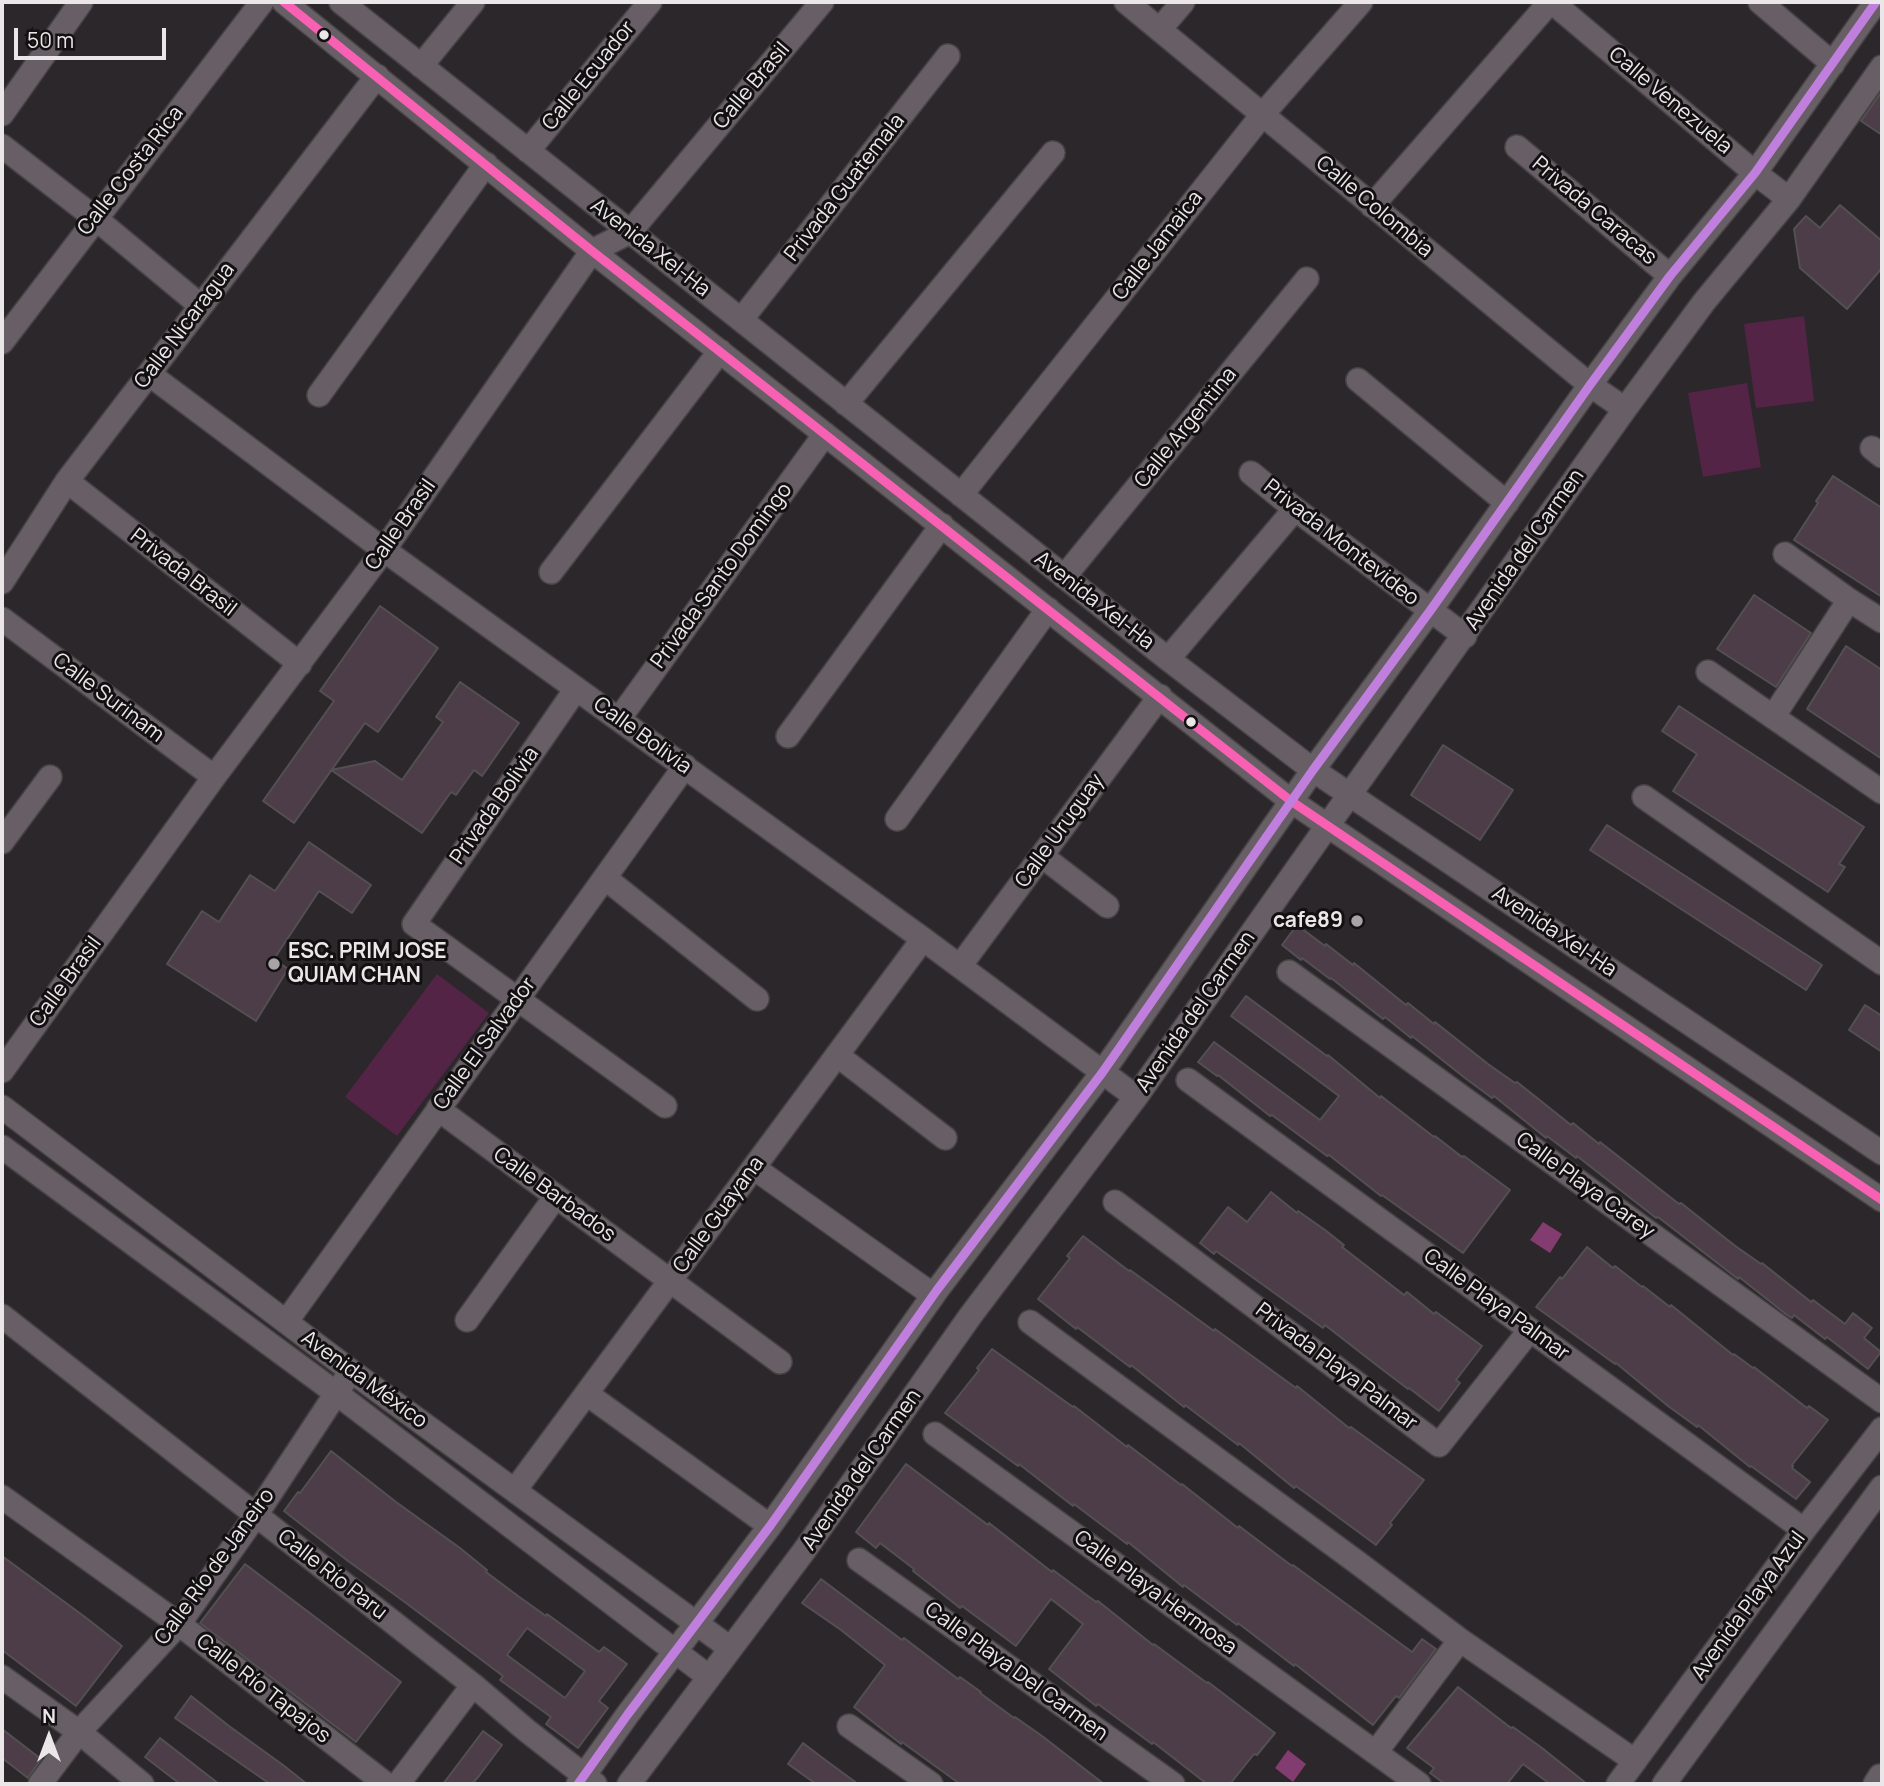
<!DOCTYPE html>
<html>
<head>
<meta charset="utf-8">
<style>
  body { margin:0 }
  #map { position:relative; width:1884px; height:1786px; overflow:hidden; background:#2c272a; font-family:Manrope,sans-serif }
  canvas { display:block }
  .frame { position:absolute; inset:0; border:4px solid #ebe7e9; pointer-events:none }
  .north { position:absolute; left:14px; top:1702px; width:70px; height:70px; -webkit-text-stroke:5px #131012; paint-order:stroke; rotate:0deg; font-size:19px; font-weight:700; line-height:28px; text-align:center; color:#ebe7e9 }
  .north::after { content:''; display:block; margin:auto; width:24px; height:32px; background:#ebe7e9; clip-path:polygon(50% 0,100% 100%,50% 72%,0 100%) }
  .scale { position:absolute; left:14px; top:28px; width:152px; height:32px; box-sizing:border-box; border:4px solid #ebe7e9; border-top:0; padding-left:9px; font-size:21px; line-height:24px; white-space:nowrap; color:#ebe7e9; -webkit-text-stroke:5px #131012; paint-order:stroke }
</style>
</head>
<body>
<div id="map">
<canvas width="1884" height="1786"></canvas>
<div class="frame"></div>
<div class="north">N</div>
<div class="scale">50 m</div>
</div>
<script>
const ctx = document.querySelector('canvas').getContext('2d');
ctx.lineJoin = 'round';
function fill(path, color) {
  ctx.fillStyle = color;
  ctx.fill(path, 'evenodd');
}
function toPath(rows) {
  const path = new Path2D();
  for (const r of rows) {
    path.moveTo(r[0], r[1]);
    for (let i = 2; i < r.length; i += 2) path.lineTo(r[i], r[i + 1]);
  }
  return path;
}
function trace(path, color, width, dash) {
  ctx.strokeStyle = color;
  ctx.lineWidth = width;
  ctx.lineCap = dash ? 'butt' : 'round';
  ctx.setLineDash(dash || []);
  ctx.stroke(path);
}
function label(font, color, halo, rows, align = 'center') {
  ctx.font = font + ' Manrope,sans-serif';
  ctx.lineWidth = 6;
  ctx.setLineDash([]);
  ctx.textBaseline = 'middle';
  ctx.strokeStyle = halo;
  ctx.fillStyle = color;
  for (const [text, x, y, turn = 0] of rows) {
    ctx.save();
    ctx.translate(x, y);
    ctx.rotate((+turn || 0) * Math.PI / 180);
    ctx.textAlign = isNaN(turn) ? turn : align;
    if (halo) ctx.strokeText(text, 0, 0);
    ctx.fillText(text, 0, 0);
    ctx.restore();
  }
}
fill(toPath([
  [1804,316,1814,401,1756,408,1744,324],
  [1747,383,1761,467,1703,477,1688,393],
  [437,974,489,1013,397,1136,345,1097]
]), '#542447');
fill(toPath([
  [1543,1222,1562,1234,1550,1253,1530,1240],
  [1288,1750,1306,1764,1293,1782,1275,1768]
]), '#833c6f');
const building = toPath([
  [1882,91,1882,135,1861,121,1882,91],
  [1840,205,1882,241,1882,268,1847,309,1800,268,1794,229,1806,216,1820,228,1840,205],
  [1833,476,1882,508,1882,597,1794,540,1818,503,1816,501,1833,476],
  [1754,595,1811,633,1776,687,1717,649,1754,595],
  [380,606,438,648,378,732,365,723,294,823,263,801,334,701,320,691,380,606],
  [1846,646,1882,670,1882,759,1807,709,1846,646],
  [460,682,519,723,482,776,474,770,456,795,451,792,422,833,331,770,375,761,402,780,443,722,436,717,460,682],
  [1679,706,1864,827,1839,864,1845,867,1828,892,1673,791,1697,754,1662,731,1679,706],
  [1443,745,1513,790,1480,840,1411,795,1443,745],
  [1607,825,1822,965,1806,990,1590,850,1607,825],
  [309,842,371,885,352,913,319,891,274,959,288,969,256,1021,167,964,202,911,219,922,250,875,275,891,309,842],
  [1297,925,1325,946,1326,944,1353,965,1354,963,1406,1005,1408,1003,1434,1024,1435,1022,1488,1064,1515,1083,1517,1082,1571,1125,1573,1123,1599,1144,1600,1142,1679,1204,1681,1203,1734,1245,1761,1264,1762,1263,1811,1302,1813,1300,1845,1324,1853,1313,1872,1328,1864,1338,1881,1352,1868,1369,1827,1337,1825,1339,1794,1315,1792,1318,1787,1315,1739,1277,1738,1279,1658,1217,1656,1218,1577,1156,1576,1158,1547,1136,1546,1138,1494,1096,1492,1098,1465,1078,1412,1036,1411,1038,1385,1017,1383,1019,1331,978,1330,979,1302,958,1301,960,1282,945,1297,925],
  [1246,996,1327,1056,1328,1055,1380,1098,1381,1096,1434,1137,1435,1136,1462,1157,1464,1156,1510,1190,1463,1253,1382,1195,1381,1196,1329,1155,1327,1156,1272,1115,1270,1116,1218,1075,1217,1076,1198,1062,1214,1042,1320,1120,1339,1096,1231,1016,1246,996],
  [1865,1005,1882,1016,1882,1052,1849,1030,1865,1005],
  [1271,1192,1297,1213,1298,1211,1325,1230,1344,1245,1342,1247,1404,1295,1407,1292,1434,1314,1436,1312,1482,1346,1456,1380,1460,1383,1439,1411,1409,1388,1408,1389,1379,1367,1325,1325,1323,1328,1216,1251,1214,1254,1200,1243,1228,1207,1247,1222,1271,1192],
  [1083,1236,1129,1271,1130,1270,1214,1331,1215,1329,1296,1388,1297,1386,1349,1428,1351,1427,1424,1480,1390,1523,1392,1525,1376,1545,1296,1486,1294,1488,1239,1443,1238,1445,1185,1405,1184,1407,1131,1365,1130,1367,1077,1327,1076,1329,1038,1299,1070,1258,1067,1256,1083,1236],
  [1587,1247,1613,1268,1615,1266,1642,1287,1643,1286,1670,1307,1671,1305,1733,1355,1734,1354,1753,1368,1754,1367,1807,1408,1809,1406,1828,1420,1792,1465,1793,1466,1792,1468,1810,1482,1796,1499,1751,1466,1750,1467,1698,1425,1697,1427,1668,1406,1616,1363,1615,1364,1536,1307,1560,1277,1562,1279,1587,1247],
  [992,1349,1073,1407,1074,1406,1127,1447,1128,1445,1181,1485,1182,1484,1238,1528,1239,1526,1292,1566,1293,1565,1412,1652,1422,1639,1436,1649,1399,1698,1396,1696,1373,1725,1295,1664,1294,1666,1238,1623,1237,1625,1184,1585,1183,1587,1128,1542,1127,1544,1074,1504,1073,1506,1019,1464,1018,1466,945,1413,979,1370,977,1368,992,1349],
  [331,1451,396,1502,460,1548,487,1570,486,1572,518,1596,546,1616,547,1614,599,1652,604,1647,627,1664,599,1701,608,1708,578,1748,546,1724,551,1717,500,1680,503,1676,402,1600,348,1561,284,1511,298,1492,300,1493,331,1451],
  [527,1628,585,1671,565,1698,507,1655,527,1628],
  [906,1464,988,1525,989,1523,1052,1572,1053,1570,1096,1602,1098,1601,1153,1645,1154,1644,1207,1683,1208,1682,1275,1733,1257,1755,1254,1754,1230,1784,1207,1784,1153,1742,1152,1744,1098,1704,1096,1706,1049,1669,1083,1624,1051,1599,1016,1646,962,1606,960,1608,950,1600,913,1571,914,1569,880,1543,876,1548,856,1532,906,1464],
  [2,1556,85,1617,122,1646,76,1706,2,1650,2,1556],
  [245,1564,401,1682,356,1742,200,1623,245,1564],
  [821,1579,902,1640,904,1638,958,1679,960,1677,981,1692,980,1693,1014,1718,1015,1717,1042,1736,1104,1784,960,1784,902,1742,901,1744,854,1707,885,1665,841,1630,802,1603,821,1579],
  [1458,1687,1511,1728,1513,1727,1542,1748,1587,1784,1550,1784,1523,1764,1507,1784,1445,1784,1430,1773,1434,1768,1407,1748,1458,1687],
  [191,1696,229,1726,283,1765,307,1784,270,1784,175,1718,191,1696],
  [2,1729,41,1759,28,1778,2,1758,2,1729],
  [483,1731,502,1745,479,1776,472,1784,443,1784,483,1731],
  [160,1738,219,1784,180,1784,145,1757,160,1738],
  [803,1743,824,1759,858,1784,816,1784,788,1764,803,1743]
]);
fill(building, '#4d3d48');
trace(building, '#535052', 2);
const minor = toPath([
  [284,2,592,251,1291,801,1882,1200],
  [341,2,1168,659,1313,770,1882,1153],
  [1126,2,1590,385,1625,409],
  [1552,2,1755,173,1789,199],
  [1760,2,1833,64],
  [1160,29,1183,2],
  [421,66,473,2],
  [2,114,81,2],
  [2,146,95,218,201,306],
  [1517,147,1670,276],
  [528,151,650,2],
  [1372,206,1550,2],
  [741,320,948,56],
  [2,342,262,2],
  [149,374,384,550,923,939,1136,1097],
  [1358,380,1507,503],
  [319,395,486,164],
  [846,404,1053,153],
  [1872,448,1882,456],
  [1251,473,1295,509,1465,636],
  [67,481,300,664],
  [961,495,1263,114,1361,2],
  [1785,554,1849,600,1882,621],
  [551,572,720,351],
  [1064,577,1307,279],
  [2,582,67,481,377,76],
  [2,619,214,777],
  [1168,659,1295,509],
  [1708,672,1882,792],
  [576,689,414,924,665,1106],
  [1773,717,1849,600],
  [619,719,825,434],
  [788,736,942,525],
  [1644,797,1882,963],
  [897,819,1048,609],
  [2,842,50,777],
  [1042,856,1107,906],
  [605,878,757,999],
  [960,966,1160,696],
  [1289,972,1882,1401],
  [837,1055,945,1138],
  [2,1071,214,777,384,550,592,251,630,232,822,2],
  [1188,1080,1804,1530],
  [2,1107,351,1371,730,1648],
  [438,1109,780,1362],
  [2,1147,336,1393,709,1677],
  [754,1168,933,1295],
  [1115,1202,1439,1445,1530,1330],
  [2,1316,473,1685,526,1730,595,1784],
  [467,1320,556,1196],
  [286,1322,685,766],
  [1030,1322,1358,1563,1460,1640,1635,1761],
  [587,1394,770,1526],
  [935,1434,1419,1784],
  [515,1490,923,939],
  [2,1497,179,1624,386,1784],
  [859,1560,1173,1784],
  [2,1677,79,1732,142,1784],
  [849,1726,931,1784],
  [1376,1752,1460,1640],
  [40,1784,79,1732,179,1624,256,1515,345,1380],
  [398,1784,473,1685],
  [578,1784,628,1714,770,1526,937,1290,1102,1073,1313,770,1430,611,1590,385,1670,276,1755,173,1876,2],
  [629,1784,804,1551,971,1315,1136,1097,1328,825,1625,409,1704,302,1789,199,1882,67],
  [1618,1784,1804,1530,1882,1429],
  [1664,1784,1882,1487],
  [1875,1784,1880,1776,1882,1778]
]);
trace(minor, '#464345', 26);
trace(minor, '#685e65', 23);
trace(toPath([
  [284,2,592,251,1291,801,1882,1200]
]), '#f860b3', 9);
trace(toPath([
  [578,1784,628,1714,770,1526,937,1290,1102,1073,1313,770,1430,611,1590,385,1670,276,1755,173,1876,2]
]), '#c07fdc', 9);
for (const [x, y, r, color] of [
  [324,35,6,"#ebe7e9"],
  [1191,722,6,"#ebe7e9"],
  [1357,921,7,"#a8a4a6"],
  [274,964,7,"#a8a4a6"]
]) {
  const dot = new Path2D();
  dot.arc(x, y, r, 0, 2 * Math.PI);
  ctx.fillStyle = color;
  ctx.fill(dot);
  trace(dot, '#131012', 2.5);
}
label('21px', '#ebe7e9', '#131012', [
  ["Calle Ecuador",589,76,-51],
  ["Calle Brasil",752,86,-50],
  ["Calle Venezuela",1670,101,40],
  ["Calle Costa Rica",131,171,-52],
  ["Privada Guatemala",845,188,-52],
  ["Calle Colombia",1374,207,40],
  ["Privada Caracas",1594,211,40],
  ["Calle Jamaica",1158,246,-52],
  ["Avenida Xel-Ha",650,248,38],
  ["Calle Nicaragua",185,326,-53],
  ["Calle Argentina",1186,428,-51],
  ["Calle Brasil",401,525,-55],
  ["Privada Montevideo",1341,543,38],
  ["Avenida del Carmen",1525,550,-55],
  ["Privada Brasil",183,573,38],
  ["Privada Santo Domingo",722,576,-54],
  ["Avenida Xel-Ha",1094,601,38],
  ["Calle Surinam",108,698,37],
  ["Calle Bolivia",642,736,36],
  ["Privada Bolivia",495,806,-55],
  ["Calle Uruguay",1060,831,-54],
  ["Avenida Xel-Ha",1554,932,34],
  ["Calle Brasil",66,982,-54],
  ["Avenida del Carmen",1196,1012,-55],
  ["Calle El Salvador",485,1044,-54],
  ["Calle Playa Carey",1585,1186,36],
  ["Calle Barbados",554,1195,36],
  ["Calle Guayana",719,1215,-54],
  ["Calle Playa Palmar",1496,1305,36],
  ["Privada Playa Palmar",1336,1367,37],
  ["Avenida México",364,1380,36],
  ["Avenida del Carmen",862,1470,-55],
  ["Calle Río de Janeiro",215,1567,-54],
  ["Calle Río Paru",332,1575,38],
  ["Calle Playa Hermosa",1155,1593,36],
  ["Avenida Playa Azul",1749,1606,-54],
  ["Calle Playa Del Carmen",1016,1672,36],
  ["Calle Río Tapajos",263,1689,38]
]);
label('bold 21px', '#ebe7e9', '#131012', [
  ["cafe89",1343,921],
  ["ESC. PRIM JOSE",288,952,"left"],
  ["QUIAM CHAN",288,976,"left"]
], 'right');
</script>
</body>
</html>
